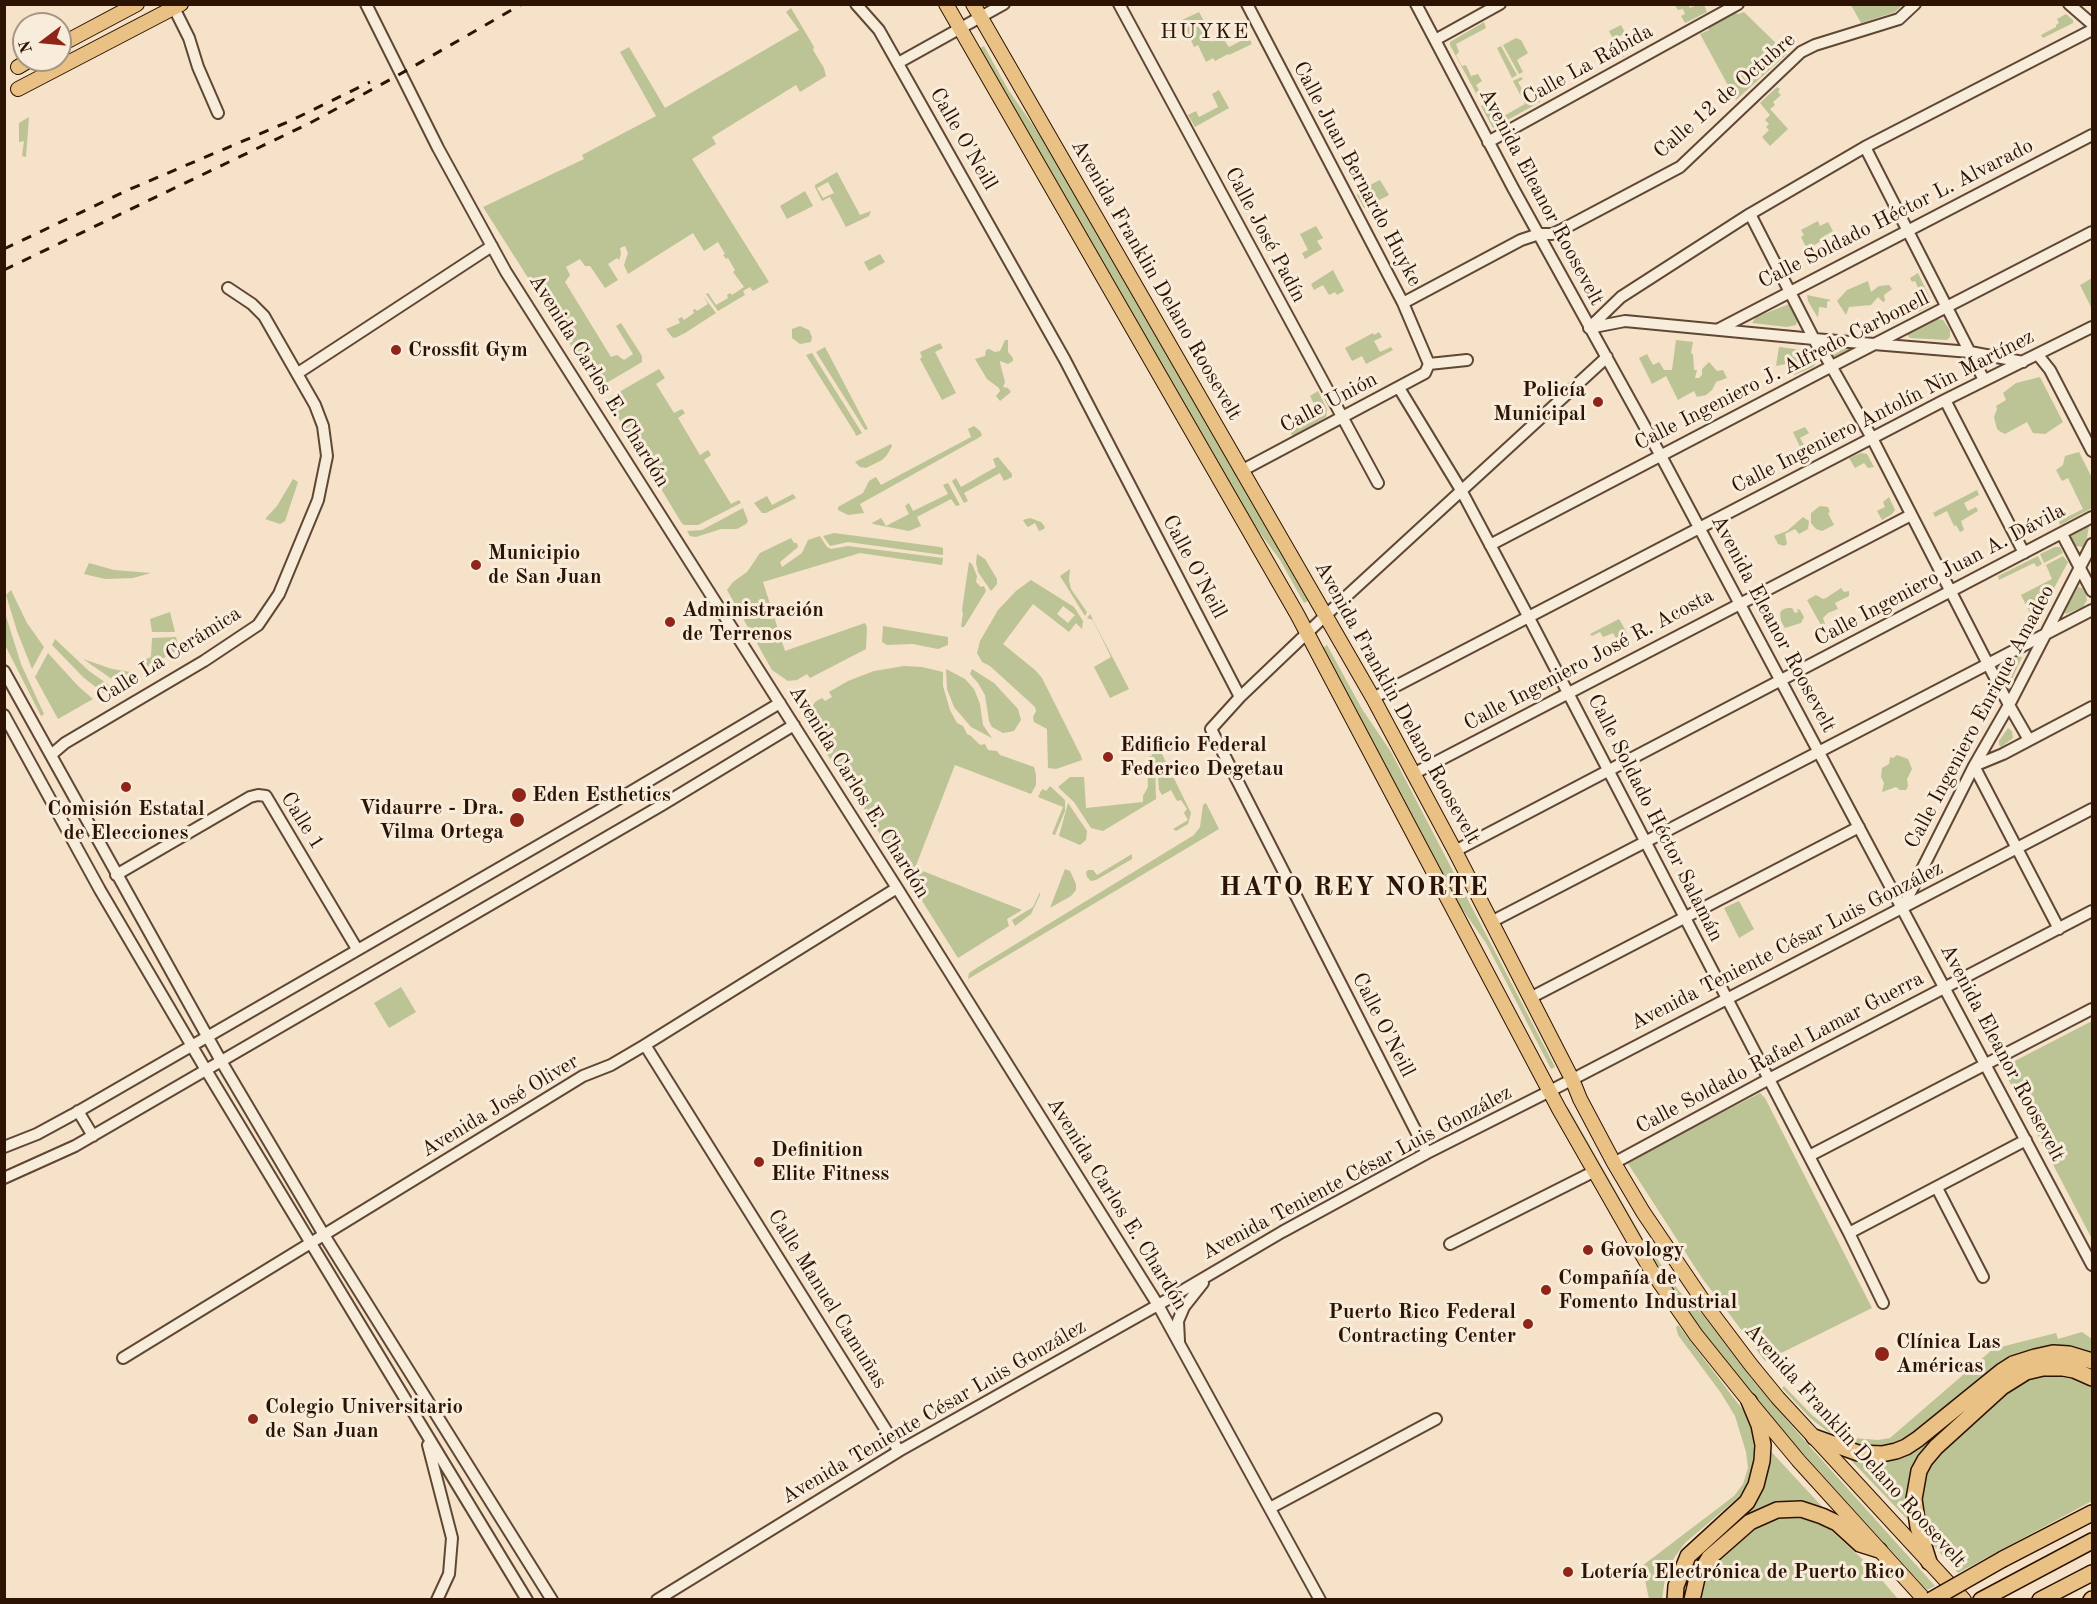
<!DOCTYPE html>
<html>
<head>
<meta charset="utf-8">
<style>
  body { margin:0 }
  #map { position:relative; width:2097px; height:1604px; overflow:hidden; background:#f5e2c8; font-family:"Old Standard TT",serif }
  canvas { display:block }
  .frame { position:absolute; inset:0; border:6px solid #2d1303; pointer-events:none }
  .north { position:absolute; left:12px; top:12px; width:60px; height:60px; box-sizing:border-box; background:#f8ecdb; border:2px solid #a79585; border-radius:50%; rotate:254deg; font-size:16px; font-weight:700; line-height:24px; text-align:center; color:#2d1303 }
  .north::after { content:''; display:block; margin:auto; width:21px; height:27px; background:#8f2418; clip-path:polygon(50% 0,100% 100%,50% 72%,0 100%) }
</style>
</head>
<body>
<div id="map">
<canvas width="2097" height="1604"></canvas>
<div class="frame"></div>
<div class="north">N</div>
</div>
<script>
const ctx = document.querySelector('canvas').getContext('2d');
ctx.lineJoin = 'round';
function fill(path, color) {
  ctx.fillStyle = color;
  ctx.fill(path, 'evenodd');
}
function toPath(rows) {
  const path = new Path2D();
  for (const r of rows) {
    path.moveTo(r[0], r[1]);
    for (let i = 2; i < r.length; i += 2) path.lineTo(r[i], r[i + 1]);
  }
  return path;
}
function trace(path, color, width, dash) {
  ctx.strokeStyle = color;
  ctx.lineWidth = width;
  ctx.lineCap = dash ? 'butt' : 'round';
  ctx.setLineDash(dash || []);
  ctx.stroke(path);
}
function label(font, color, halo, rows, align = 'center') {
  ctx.font = font + ' "Old Standard TT",serif';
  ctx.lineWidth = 6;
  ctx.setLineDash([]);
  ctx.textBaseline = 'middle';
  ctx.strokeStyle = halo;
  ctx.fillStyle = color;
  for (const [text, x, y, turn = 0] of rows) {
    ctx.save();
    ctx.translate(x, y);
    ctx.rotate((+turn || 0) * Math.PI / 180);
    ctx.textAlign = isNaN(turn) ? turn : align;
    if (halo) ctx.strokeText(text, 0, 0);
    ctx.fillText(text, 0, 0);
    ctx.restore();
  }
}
fill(toPath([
  [1675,5,1688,5,1690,8,1697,5,1704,5,1707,12,1685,23,1681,16,1685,14,1683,9,1678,10],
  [1851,5,1902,5,1895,12,1861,23],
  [791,8,814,47,813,50,824,68,826,76,800,92,796,85,712,137,716,144,692,159,769,282,753,291,750,287,743,291,745,295,718,311,706,294,708,293,716,305,728,298,727,295,730,293,732,295,744,287,733,272,735,270,728,258,726,259,723,255,725,254,718,242,704,251,693,233,628,274,624,265,628,253,625,246,620,248,621,254,619,260,617,258,608,264,618,280,605,288,590,266,585,266,580,259,566,267,570,275,565,282,611,357,617,355,624,360,633,354,616,326,621,323,642,356,642,362,598,388,483,207,584,159,582,155,656,116,620,52,629,47,665,108,799,30,786,12],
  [1731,11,1738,14,1744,12,1787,54,1736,100,1700,34,1709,30,1708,26],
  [1199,12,1205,23,1204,28,1212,42,1222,37,1229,47,1243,40,1239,32,1244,29,1252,44,1229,55,1228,54,1215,61,1213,58,1206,62,1198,45,1194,47,1186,29,1188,28,1184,21,1182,20],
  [2066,14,2073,20,2073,23,2043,38,2041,35,2056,27,2056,25,2059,23,2057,19],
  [1484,22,1486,28,1456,44,1459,52,1456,55,1462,66,1466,65,1471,76,1478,74,1482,81,1476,85,1482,95,1478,97,1450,45,1450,42],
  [1621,25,1625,33,1616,38,1623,56,1625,56,1623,57,1609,31],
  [1516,38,1521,40,1528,53,1517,60,1523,72,1519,74,1503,45],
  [984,46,1009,91,1046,144,1308,601,1304,603,1280,560,1249,518,980,48],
  [1501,46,1517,75,1512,78,1497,48],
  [1521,77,1523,79,1518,82,1527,98,1532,101,1538,98,1540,102,1493,128,1481,106,1486,103,1494,116,1500,113,1502,117,1525,104,1513,81],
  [1777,87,1780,89,1778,92,1781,95,1773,102,1775,105,1770,109,1788,129,1770,146,1762,137,1769,130,1766,127,1769,124,1765,120,1770,115,1760,103],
  [1219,90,1229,108,1195,127,1188,115,1196,111,1199,117,1218,107,1212,94],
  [29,117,26,157,22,156,24,141,19,142,19,123],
  [837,172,860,215,871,211,869,216,846,227,830,197,822,201,815,187,815,185],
  [828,182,834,193,823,198,817,188],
  [1380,180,1389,195,1364,208,1357,195,1360,190],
  [805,191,813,206,787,219,780,206],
  [1818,221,1820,226,1828,222,1833,231,1824,236,1825,239,1807,249,1801,237,1804,235,1801,230],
  [1316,226,1323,238,1317,241,1322,249,1305,259,1302,253,1308,250,1300,234],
  [880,254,885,262,869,271,864,262],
  [1333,270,1344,291,1337,295,1335,292,1329,295,1323,285,1314,290,1311,284],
  [1918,273,1931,300,1930,306,1918,312,1915,306,1925,301,1923,297,1925,295,1923,292,1921,294,1915,281,1912,282,1910,278],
  [2092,278,2092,309,2080,285],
  [1868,281,1871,292,1879,286,1889,285,1892,289,1884,295,1885,301,1883,302,1878,297,1871,305,1849,307,1846,315,1837,301,1847,290],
  [1807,295,1831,300,1827,302,1827,308,1819,307,1818,318,1808,301],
  [703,296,716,313,685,333,675,338,672,337,666,329,680,323,678,319,682,317,684,320,694,313,693,310,695,309,697,311,708,304],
  [1789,304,1797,321,1796,325,1787,327,1752,323,1756,317],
  [1937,319,1943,320,1950,330,1950,337,1947,340,1910,338,1908,336,1908,334],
  [800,326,809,330,812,337,811,342,800,344,792,338,792,329],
  [1379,332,1382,337,1374,341,1380,352,1391,347,1393,350,1366,364,1362,356,1352,361,1345,348,1373,333,1374,335],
  [1005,340,1008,340,1008,352,1013,358,1013,361,1008,364,1000,361,1000,363,1005,382,1003,387,1008,388,1011,392,1000,401,996,396,1000,391,999,388,987,379,975,359,985,356,986,350,989,349,995,352,1000,351],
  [1676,340,1693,342,1691,353,1693,354,1694,370,1697,370,1695,378,1699,378,1702,375,1702,369,1709,362,1717,371,1723,370,1727,378,1716,382,1712,390,1706,395,1697,397,1694,391,1678,400,1666,376,1652,384,1639,358,1647,354,1653,365,1659,362,1664,370,1672,370],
  [940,343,943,348,935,352,956,393,942,400,920,359,922,357,920,352],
  [1827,345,1853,348,1854,349,1834,360],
  [825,347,868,429,865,430,816,352],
  [1779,347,1810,351,1814,353,1817,361,1813,367,1794,375,1786,364,1776,366],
  [812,353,862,433,856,436,855,433,806,355],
  [659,369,665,378,656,384,674,413,682,409,685,413,678,418,700,455,708,450,711,455,704,460,731,504,739,500,741,503,698,525,684,525,681,522,607,399],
  [2040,377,2063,422,2045,434,2033,433,2027,422,2005,434,2001,432,1997,429,1994,417,1997,409,1996,406,2006,400,2003,393,2016,383],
  [1318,391,1327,409,1326,417,1293,437,1290,431,1320,416,1310,396],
  [974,426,980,431,982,435,980,437,860,504,864,513,848,515,838,510,838,507,863,493,869,481,874,478,876,477,881,485,971,437,968,429],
  [1805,427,1809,433,1800,438,1804,445,1800,447,1793,432],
  [891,444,892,446,887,455,882,460,866,468,860,467,855,462],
  [2079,452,2092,478,2092,508,2060,525,2059,521,2083,509,2068,478,2062,481,2056,470,2063,465,2065,456],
  [1861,453,1867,454,1874,467,1868,468,1864,463,1855,468,1849,458],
  [998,457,1012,474,1012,477,1004,481,1000,473,964,493,968,501,964,503,952,481,956,478,961,487,996,467,993,459],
  [293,479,298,482,285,521,280,524,265,519,277,506],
  [948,483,960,505,956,506,951,499,917,517,921,526,909,531,873,524,872,523,881,518,886,526,909,514,905,506,909,503,913,511,948,494,943,485],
  [1977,490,1979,495,1964,503,1968,511,1976,507,1978,511,1961,521,1964,530,1960,532,1956,525,1954,526,1947,511,1935,517,1933,513,1940,509],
  [793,494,796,498,766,513,762,513,754,503,767,496,772,505],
  [1889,497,1895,510,1892,514,1882,520,1877,511,1885,507,1883,502],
  [1820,506,1828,507,1830,512,1828,513,1834,525,1822,531,1816,529,1811,523,1811,513],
  [743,508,748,521,746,524,737,529,721,529,696,537,690,536,687,531,702,530],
  [1803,517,1809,521,1808,529,1799,534,1795,529,1785,534,1787,544,1784,546,1778,544,1774,536,1787,531],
  [1030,518,1041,522,1045,527,1044,529,1039,531,1035,523,1028,527,1026,525,1023,520],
  [2089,526,2086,543,2083,547,2075,546,2071,538,2072,534,2078,529],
  [834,533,940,547,943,548,943,555,848,542,830,546,823,536],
  [820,536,827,547,831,549,848,546,943,558,942,565,860,553,763,582,785,651,865,623,867,627,866,649,810,678,807,674,797,680,788,681,772,670,727,590,733,582,747,572,760,553,791,538,794,543,797,543,798,547,780,562,782,567,802,553,808,540],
  [2055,547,2060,547,2063,553,2044,563,2040,554],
  [977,554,985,559,997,579,997,584,991,591,978,572,976,563],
  [2038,556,2042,564,2037,567,2034,563,1999,580,1998,576],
  [2063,556,2068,562,2030,633,2024,636,2020,629,2034,621,2021,595,2052,579,2046,565],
  [969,562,972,564,977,576,976,582,981,587,984,586,986,591,964,627,961,627,963,613,962,610],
  [89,563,114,570,151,573,133,578,105,579,84,574],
  [1070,569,1069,580,1071,589,1087,612,1085,616,1060,576],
  [1031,580,1074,607,1083,621,1082,629,1076,623,1069,632,1033,604,1003,644,1035,670,1042,678,1081,756,1082,760,1056,769,1048,768,1047,729,1034,722,1033,717,1036,711,1035,707,990,666,982,662,977,653,980,641,998,610,1016,591],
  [1063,606,1075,615,1068,623,1057,614],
  [2078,587,2082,588,2085,592,2087,600,2083,607,2066,614,2064,612],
  [1841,588,1844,592,1849,591,1849,596,1835,603,1838,609,1828,613,1823,618,1825,624,1822,627,1807,600,1816,595,1823,599,1826,598],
  [11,590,27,623,44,647,32,669,17,631,6,595],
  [1787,608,1792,608,1795,613,1798,612,1797,609,1800,610,1804,617,1801,623,1785,628,1781,621,1780,613,1782,610],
  [170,612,175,632,152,632,150,619],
  [5,613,21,664,44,714,41,716,5,645],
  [1090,614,1129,689,1110,698,1094,667,1111,657,1093,620,1087,618],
  [1619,619,1627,633,1616,638,1613,633,1603,637,1600,632,1592,636,1590,634],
  [883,626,948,637,948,645,938,649,913,644,887,645,882,642],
  [176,637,179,649,144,669,144,660,151,657,152,638],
  [55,639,89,671,113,688,103,693,83,677,52,645],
  [1327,645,1362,709,1391,752,1555,1067,1551,1069,1486,943,1458,903,1323,648],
  [48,653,78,686,93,699,58,719,35,677],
  [2019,654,2022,657,2011,681,2006,688,2004,688,1997,671,1998,665],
  [83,659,112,669,137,673,119,684],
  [904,666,922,667,943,672,943,686,950,710,957,723,963,726,967,734,971,736,980,745,985,744,988,750,997,751,1000,755,1034,767,1036,775,1036,785,1031,794,955,765,915,868,1022,910,1007,919,1009,926,958,958,846,780,829,757,813,731,808,717,809,712,815,702,822,698,825,701,832,697,829,692,848,681,874,671],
  [946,669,965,679,974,689,980,704,983,725,992,738,971,727,954,707,947,689],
  [972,669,994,683,1018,709,1021,720,1014,731,1003,733,992,727,989,721,985,695,978,683,970,674],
  [2008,728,2012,731,2013,738,2001,747,1999,745,1999,741],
  [1160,750,1191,813,1188,824,1176,831,1173,829,1188,820,1184,813,1187,809,1181,800,1177,801,1171,790,1162,795,1159,790,1157,763,1155,763,1156,799,1103,831,1091,828,1074,802,1058,787,1070,777,1084,777,1086,808,1143,802,1143,796,1148,787,1147,757,1152,756,1151,752],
  [1897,755,1908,759,1912,769,1907,779,1908,786,1906,790,1900,790,1896,787,1882,792,1884,783,1881,777,1882,768,1889,764,1890,757,1893,758],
  [1050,786,1065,800,1065,811,1055,835,1052,834,1063,807,1038,797,1041,791,1043,789,1046,791],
  [1068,803,1087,831,1086,840,1080,845,1059,836],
  [1206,803,1219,829,968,979,969,973,975,969,1194,835,1200,827,1203,805],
  [1132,854,1132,859,1096,880,1091,881,1087,877,1086,872,1088,870,1093,870,1097,875],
  [1065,869,1070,871,1076,884,1076,890,1071,896,1050,908],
  [1040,892,1040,895,1031,914,1015,926,1012,920,1033,907],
  [1739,901,1754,929,1739,938,1724,908],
  [401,987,416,1012,389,1028,374,1003],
  [2092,1021,2092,1239,2005,1073,2009,1064],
  [1760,1093,1765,1098,1872,1308,1765,1361,1702,1278,1627,1162],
  [1564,1103,1569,1109,1642,1237,1679,1291,1703,1315,1751,1378,1804,1440,1935,1586,1927,1590,1796,1446,1744,1384,1695,1321,1650,1256,1562,1104],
  [1678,1325,1746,1414,1752,1428,1754,1450,1753,1465,1749,1480,1740,1496,1685,1543,1674,1558,1665,1579,1662,1599,1649,1599,1642,1566,1734,1496,1743,1484,1748,1468,1746,1452,1735,1416,1721,1393,1678,1335,1676,1327],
  [2082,1332,2092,1339,2092,1356,2060,1347,2041,1348,2010,1356,1982,1376,1916,1435,1890,1449,1852,1446,1853,1438,1878,1440,1890,1438,1993,1349,2056,1333,2058,1339],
  [2050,1360,2078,1363,2092,1369,2092,1372,2070,1364,2051,1363,2022,1368,2004,1378,2017,1385,2044,1375,2063,1373,2083,1380,2092,1386,2092,1501,1958,1573,1933,1545,1923,1527,1919,1502,1922,1483,1928,1470,1936,1457,1957,1434,1940,1435,1916,1464,1907,1498,1908,1520,1845,1454,1860,1459,1881,1459,1915,1451,1999,1376,2020,1365],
  [1784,1386,1812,1415,1840,1438,1840,1441,1810,1418,1782,1388],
  [1765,1445,1827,1512,1760,1510,1746,1516,1743,1512],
  [1792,1515,1815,1518,1826,1526,1869,1565,1898,1599,1699,1600,1701,1582,1710,1567,1746,1532,1769,1520]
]), '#bcc395');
const minor = toPath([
  [366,4,438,148,506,272,897,888,1158,1305,1320,1600],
  [856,4,879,30,1065,360,1240,697],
  [1119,4,1378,483],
  [1247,4,1403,303,1429,364],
  [1416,4,1513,188,1661,456,2092,1265],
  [2069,4,2092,24],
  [174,8,189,38,198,67,218,113],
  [1435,40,1500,4],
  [898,63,1004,4],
  [1488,142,1738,4],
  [1865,147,1984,380],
  [1750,214,1816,343,1826,357,1872,438,2009,705,2029,740],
  [1403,303,1521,240,1539,234,1552,234,1563,229,1680,167,1801,52,1815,45,1899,19,1915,4],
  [1589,328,1621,297,1750,214,1865,147,2092,30],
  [1589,328,1625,321,1814,339,1970,352,2023,362],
  [1719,329,2092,135],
  [2038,355,2050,370,2092,451],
  [1429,364,1467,360],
  [298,373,492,246],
  [1399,388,1461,490,1528,616,1849,1233,1883,1303],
  [1945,400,2024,553],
  [1241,471,1425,373,1429,364],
  [2062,534,2092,591],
  [1490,545,1832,366,2092,232],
  [4,671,221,1061,324,1235,552,1600],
  [1373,698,1945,400,2092,327],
  [4,715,100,890,206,1070,527,1600],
  [51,755,65,743,204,661,258,625,279,594,318,500,327,456,323,426,315,405,264,316,252,304,228,288],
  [1413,774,1911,515],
  [1455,851,2092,517],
  [116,875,250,797,258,795,266,796,357,949],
  [1903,907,1974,766,2009,705,2092,544],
  [1491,922,2092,610],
  [2059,929,1974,766,2003,754,2092,707],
  [1530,998,1859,827],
  [645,1045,899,1451],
  [78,1111,93,1136],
  [4,1147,37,1134,72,1115,605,807,780,703],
  [1427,1153,1211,729,1240,697,1326,615,1607,357],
  [1809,1156,2092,1009],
  [1614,1163,1769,1079,2092,911],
  [4,1178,75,1146,662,805,794,725],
  [1937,1188,1983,1277],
  [1849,1233,2026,1140],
  [1450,1244,1593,1172],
  [1179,1341,1178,1321,1184,1307,1203,1283],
  [123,1358,583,1076,611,1065,645,1045,897,888],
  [428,1445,452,1538,449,1574,437,1600],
  [1270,1508,1436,1419],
  [657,1600,899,1451,1158,1305,1282,1232,1427,1153,1550,1091,2092,809]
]);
const major = toPath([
  [946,4,1297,614,1559,1109,1651,1270,1696,1335,1749,1401,1798,1460,1925,1600],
  [973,4,1373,698,1455,851,1572,1079,1580,1099,1614,1163,1643,1212,1708,1308,1751,1365,1778,1398,1964,1600],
  [60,45,137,4],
  [18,67,30,60],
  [18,89,181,4]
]);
const highway = toPath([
  [1814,1437,1858,1453,1882,1454,1896,1451,1906,1447,1918,1439,2002,1371,2013,1364,2035,1357,2053,1353,2069,1354,2092,1361],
  [2003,1559,2092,1513],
  [1929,1562,1918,1527,1914,1499,1919,1471,1925,1460,1936,1447,2002,1387,2026,1372,2043,1368,2063,1368,2074,1370,2092,1378],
  [1675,1600,1676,1586,1688,1556,1747,1502,1756,1485,1762,1461,1763,1445,1759,1425,1749,1401],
  [1692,1600,1697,1578,1709,1558,1750,1522,1777,1510,1801,1509,1822,1516,1837,1523,1860,1544,1879,1550],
  [1981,1600,2092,1541],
  [2040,1600,2092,1573],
  [2091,1600,2092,1599]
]);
trace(minor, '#5f4734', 14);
trace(major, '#2d1303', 16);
trace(highway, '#2d1303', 18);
trace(minor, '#f8ecdb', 10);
trace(major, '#eac184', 14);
trace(highway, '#eac184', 15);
trace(toPath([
  [4,249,128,190,290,121,370,82],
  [4,270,310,123,395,77,522,4]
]), '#2d1303', 3, [10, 10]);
const highwayBridge = toPath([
  [1931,1600,2003,1559]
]);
trace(highwayBridge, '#2d1303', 18, []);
trace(highwayBridge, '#eac184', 15);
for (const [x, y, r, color] of [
  [396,350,6,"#8f2418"],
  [1598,402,6,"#8f2418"],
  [476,565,6,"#8f2418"],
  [670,622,6,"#8f2418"],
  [1108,757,6,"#8f2418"],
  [126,787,6,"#8f2418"],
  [519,795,8,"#8f2418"],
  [517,820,8,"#8f2418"],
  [759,1162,6,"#8f2418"],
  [1588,1250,6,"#8f2418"],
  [1546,1290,6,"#8f2418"],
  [1528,1324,6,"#8f2418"],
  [1882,1354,8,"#8f2418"],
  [253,1419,6,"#8f2418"],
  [1568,1572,6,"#8f2418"]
]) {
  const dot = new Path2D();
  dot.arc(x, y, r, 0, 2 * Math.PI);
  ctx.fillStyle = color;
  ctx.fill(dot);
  trace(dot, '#f8ecdb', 2);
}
label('21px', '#2d1303', '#f8ecdb', [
  ["Calle La Rábida",1588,65,-29],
  ["Calle 12 de Octubre",1725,96,-41],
  ["Calle O'Neill",963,139,60],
  ["Calle Juan Bernardo Huyke",1357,174,62],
  ["Avenida Eleanor Roosevelt",1541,197,62],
  ["Calle Soldado Héctor L. Alvarado",1896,214,-27],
  ["Calle José Padín",1265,235,62],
  ["Avenida Franklin Delano Roosevelt",1156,280,60],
  ["Calle Ingeniero J. Alfredo Carbonell",1782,371,-27],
  ["Avenida Carlos E. Chardón",599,381,58],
  ["Calle Unión",1329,403,-28],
  ["Calle Ingeniero Antolín Nin Martínez",1883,412,-27],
  ["Calle O'Neill",1194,567,62],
  ["Calle Ingeniero Juan A. Dávila",1940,575,-28],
  ["Avenida Eleanor Roosevelt",1773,624,62],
  ["Calle La Cerámica",169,656,-32],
  ["Calle Ingeniero José R. Acosta",1589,660,-28],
  ["Avenida Franklin Delano Roosevelt",1397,703,61],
  ["Calle Ingeniero Enrique Amadeo",1980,717,-62],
  ["Avenida Carlos E. Chardón",859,792,58],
  ["Calle Soldado Héctor Salamán",1655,818,63],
  ["Calle 1",302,821,58],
  ["Avenida Teniente César Luis González",1787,946,-27],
  ["Calle O'Neill",1383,1025,63],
  ["Calle Soldado Rafael Lamar Guerra",1780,1053,-28],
  ["Avenida Eleanor Roosevelt",2002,1053,62],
  ["Avenida José Oliver",500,1106,-31],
  ["Avenida Teniente César Luis González",1357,1173,-28],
  ["Avenida Carlos E. Chardón",1117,1204,58],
  ["Calle Manuel Camuñas",827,1299,58],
  ["Avenida Teniente César Luis González",934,1412,-30],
  ["Avenida Franklin Delano Roosevelt",1855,1446,48]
]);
label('bold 21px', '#2d1303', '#f8ecdb', [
  ["Crossfit Gym",408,350],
  ["Policía",1586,390,"right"],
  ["Municipal",1586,414,"right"],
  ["Municipio",488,553],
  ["de San Juan",488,577],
  ["Administración",682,610],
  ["de Terrenos",682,634],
  ["Edificio Federal",1120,745],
  ["Federico Degetau",1120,769],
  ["Eden Esthetics",532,795],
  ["Vidaurre - Dra.",504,808,"right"],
  ["Vilma Ortega",504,832,"right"],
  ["Comisión Estatal",126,809,"center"],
  ["de Elecciones",126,833,"center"],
  ["Definition",771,1150],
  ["Elite Fitness",771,1174],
  ["Govology",1600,1250],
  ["Compañía de",1558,1278],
  ["Fomento Industrial",1558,1302],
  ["Puerto Rico Federal",1516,1312,"right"],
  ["Contracting Center",1516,1336,"right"],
  ["Clínica Las",1896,1342],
  ["Américas",1896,1366],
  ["Colegio Universitario",265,1407],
  ["de San Juan",265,1431],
  ["Lotería Electrónica de Puerto Rico",1580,1572]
], 'left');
ctx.letterSpacing = '1.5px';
label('22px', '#2d1303', '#f8ecdb', [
  ["HUYKE",1205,32]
]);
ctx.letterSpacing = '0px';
ctx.letterSpacing = '1.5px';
label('bold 27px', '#2d1303', '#f8ecdb', [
  ["HATO REY NORTE",1354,888]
]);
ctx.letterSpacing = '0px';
</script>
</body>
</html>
